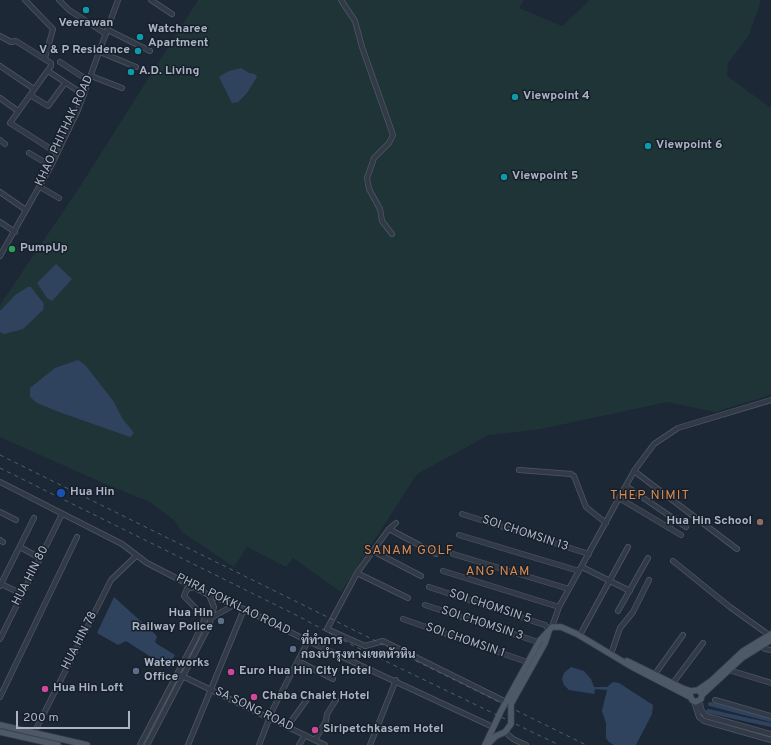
<!DOCTYPE html>
<html>
<head>
<meta charset="utf-8">
<style>
  body { margin:0 }
  #map { position:relative; width:771px; height:745px; overflow:hidden; background:#1d2836; font-family:Overpass,sans-serif }
  canvas { display:block }
  .scale { position:absolute; left:16px; top:711px; width:114px; height:18px; box-sizing:border-box; border:2px solid #aab4c4; border-top:0; padding-left:5px; font-size:12px; line-height:14px; white-space:nowrap; color:#aab4c4; -webkit-text-stroke:3px #171f2a; paint-order:stroke }
</style>
</head>
<body>
<div id="map">
<canvas width="771" height="745"></canvas>
<div class="scale">200 m</div>
</div>
<script>
const ctx = document.querySelector('canvas').getContext('2d');
ctx.lineJoin = 'round';
function fill(path, color) {
  ctx.fillStyle = color;
  ctx.fill(path, 'evenodd');
}
function toPath(rows) {
  const path = new Path2D();
  for (const r of rows) {
    path.moveTo(r[0], r[1]);
    for (let i = 2; i < r.length; i += 2) path.lineTo(r[i], r[i + 1]);
  }
  return path;
}
function trace(path, color, width, dash) {
  ctx.strokeStyle = color;
  ctx.lineWidth = width;
  ctx.lineCap = dash ? 'butt' : 'round';
  ctx.setLineDash(dash || []);
  ctx.stroke(path);
}
function label(font, color, halo, rows, align = 'center') {
  ctx.font = font + ' Overpass,Sarabun,sans-serif';
  ctx.lineWidth = 3;
  ctx.setLineDash([]);
  ctx.textBaseline = 'middle';
  ctx.strokeStyle = halo;
  ctx.fillStyle = color;
  for (const [text, x, y, turn = 0] of rows) {
    ctx.save();
    ctx.translate(x, y);
    ctx.rotate((+turn || 0) * Math.PI / 180);
    ctx.textAlign = isNaN(turn) ? turn : align;
    if (halo) ctx.strokeText(text, 0, 0);
    ctx.fillText(text, 0, 0);
    ctx.restore();
  }
}
fill(toPath([
  [198,0,524,0,519,8,562,26,590,0,761,0,749,35,728,63,727,76,771,108,771,395,715,412,667,402,541,429,489,435,417,474,341,592,293,558,286,567,247,547,234,567,182,532,175,521,150,502,103,483,0,437,0,305,79,188]
]), '#1f3437');
fill(toPath([
  [241,68,249,73,255,74,257,77,247,93,238,102,232,103,219,77,229,71],
  [56,264,72,279,52,301,47,298,37,283],
  [28,287,31,287,44,304,43,310,23,329,4,334,0,332,0,311,15,295],
  [78,360,86,366,114,402,122,418,134,433,130,437,59,412,37,403,30,397,30,388,55,368],
  [114,597,155,634,157,637,155,642,157,644,175,655,168,668,126,641,118,645,97,633],
  [571,667,584,671,591,679,594,687,607,687,613,682,619,683,653,705,652,714,636,745,614,745,609,742,606,738,606,723,602,711,607,690,595,689,594,694,569,690,564,685,562,679,564,673]
]), '#2f435f');
trace(toPath([
  [710,704,771,720],
  [708,711,771,725]
]), '#2f435f', 4);
const minor = toPath([
  [25,0,53,29,45,58],
  [59,0,69,10,106,34],
  [151,0,172,14],
  [341,0,355,21,362,47,393,135,389,143,374,158,367,178,369,189,380,209,382,221,392,234],
  [108,30,150,51],
  [0,36,11,42,16,41,51,63,51,66,10,123,57,153],
  [100,52,136,67],
  [60,62,89,81],
  [0,66,34,89],
  [48,71,84,95],
  [91,76,122,88],
  [30,95,48,106,65,83],
  [0,98,18,111],
  [0,140,5,144],
  [29,153,51,166],
  [40,187,59,198],
  [0,192,26,210],
  [0,222,15,232],
  [0,256,51,166,78,110,118,0],
  [519,470,571,474,574,476,586,507,606,523],
  [634,471,737,549],
  [0,482,122,544,147,563,209,595,244,609,308,641,493,727],
  [626,486,686,527],
  [619,498,681,535],
  [0,512,16,520],
  [462,514,589,554],
  [396,523,389,529,357,573,327,629,365,646,383,641,508,703],
  [669,528,674,518],
  [389,529,436,554],
  [459,535,579,571],
  [0,540,3,542],
  [20,547,40,558],
  [373,551,421,576],
  [453,554,569,589],
  [673,561,730,607,769,635],
  [582,567,630,591],
  [443,571,559,607],
  [357,573,408,598],
  [1,584,22,594],
  [0,586,34,518],
  [194,587,187,589,184,596,205,618,211,618,234,605],
  [429,587,545,625,549,629],
  [425,605,538,642],
  [618,611,648,558],
  [403,619,530,663],
  [552,627,559,607,634,471,654,444,678,428,771,400],
  [580,635,628,547],
  [0,639,62,514],
  [762,645,765,649,771,650],
  [611,654,620,628,633,612,649,580],
  [298,661,333,679],
  [729,670,771,683],
  [178,674,325,745],
  [655,674,683,635],
  [673,683,703,643],
  [0,697,77,537],
  [715,700,771,716],
  [694,701,699,717,704,721,771,740],
  [699,701,702,711,706,716,771,734],
  [287,727,308,698],
  [505,732,513,739,526,745],
  [34,733,111,580,136,556],
  [315,740,326,721,327,714,336,700],
  [140,745,195,640,205,618],
  [147,745,209,626,214,607,209,595],
  [188,745,244,609],
  [259,745,273,709,308,641],
  [299,745,305,735],
  [370,745,396,680]
]);
const major = toPath([
  [627,661,682,688,691,691,699,690,702,695,701,699,696,702,692,700,690,695,691,691],
  [698,690,711,681,743,651,771,634],
  [702,695,742,658,771,640],
  [0,725,87,745],
  [0,732,58,745],
  [488,744,496,736,505,732,511,724,511,704,545,643,549,631],
  [485,745,501,711,540,640,552,627,561,627,577,634,632,667,690,697]
]);
trace(minor, '#4e5764', 6);
trace(major, '#3a434f', 7);
trace(minor, '#313a46', 4.5);
trace(major, '#4e5967', 5.5);
trace(toPath([
  [0,455,586,745],
  [0,468,298,616,350,644,559,745]
]), '#525e6e', 1, [4, 4]);
for (const [x, y, r, color] of [
  [86,10,4,"#0f9aa8"],
  [140,37,4,"#0f9aa8"],
  [138,51,4,"#0f9aa8"],
  [131,72,4,"#0f9aa8"],
  [515,97,4,"#0f9aa8"],
  [648,146,4,"#0f9aa8"],
  [504,177,4,"#0f9aa8"],
  [12,249,4,"#2e9e5b"],
  [61,493,5,"#1a4fb4"],
  [760,522,4,"#8d6e63"],
  [221,621,4,"#5c6f8a"],
  [293,649,4,"#5c6f8a"],
  [136,671,4,"#5c6f8a"],
  [231,672,4,"#d1479c"],
  [45,689,4,"#d1479c"],
  [254,697,4,"#d1479c"],
  [315,730,4,"#d1479c"]
]) {
  const dot = new Path2D();
  dot.arc(x, y, r, 0, 2 * Math.PI);
  ctx.fillStyle = color;
  ctx.fill(dot);
  trace(dot, '#171f2a', 1.5);
}
label('bold 12px', '#aab4c4', '#171f2a', [
  ["Veerawan",86,24,"center"],
  ["Watcharee",148,30],
  ["Apartment",148,44],
  ["V & P Residence",130,51,"right"],
  ["A.D. Living",139,72],
  ["Viewpoint 4",523,97],
  ["Viewpoint 6",656,146],
  ["Viewpoint 5",512,177],
  ["PumpUp",20,249],
  ["Hua Hin",70,493],
  ["Hua Hin School",752,522,"right"],
  ["Hua Hin",213,614,"right"],
  ["Railway Police",213,628,"right"],
  ["ที่ทำการ",301,642],
  ["กองบำรุงทางเขตหัวหิน",301,656],
  ["Waterworks",144,664],
  ["Office",144,678],
  ["Euro Hua Hin City Hotel",239,672],
  ["Hua Hin Loft",53,689],
  ["Chaba Chalet Hotel",262,697],
  ["Siripetchkasem Hotel",323,730]
], 'left');
label('12px', '#aab4c4', '#171f2a', [
  ["KHAO PHITHAK ROAD",65,131,-65],
  ["SOI CHOMSIN 13",525,534,18],
  ["HUA HIN 80",31,576,-63],
  ["PHRA POKKLAO ROAD",233,605,26],
  ["SOI CHOMSIN 5",490,607,18],
  ["SOI CHOMSIN 3",482,624,18],
  ["HUA HIN 78",80,641,-63],
  ["SOI CHOMSIN 1",465,641,19],
  ["SA SONG ROAD",254,710,26]
]);
ctx.letterSpacing = '1px';
label('13px', '#d88a51', '#171f2a', [
  ["THEP NIMIT",650,496],
  ["SANAM GOLF",409,551],
  ["ANG NAM",498,572]
]);
ctx.letterSpacing = '0px';
</script>
</body>
</html>
